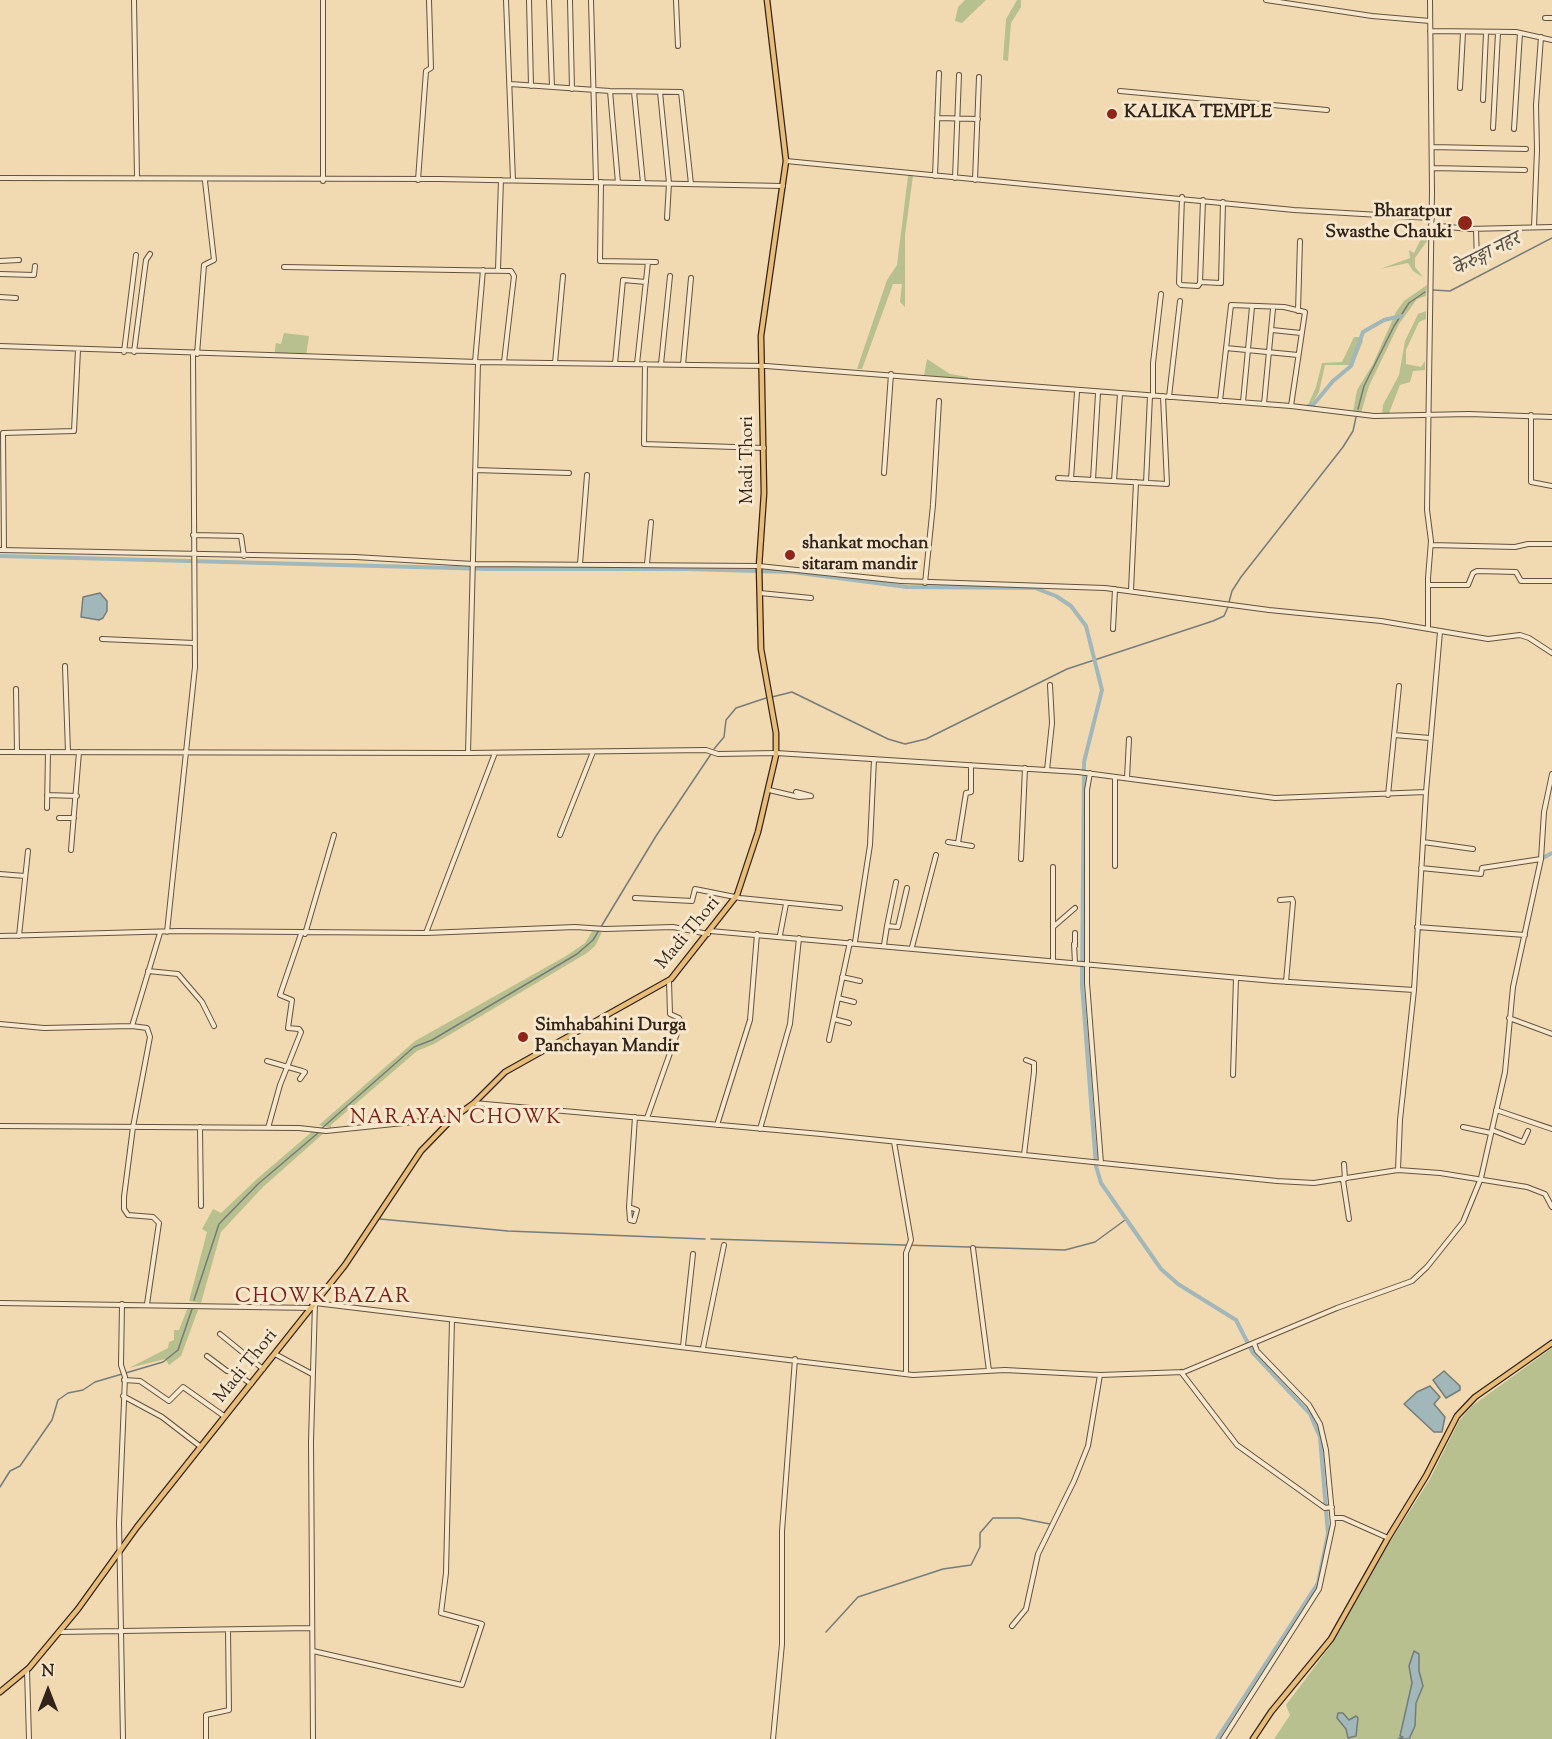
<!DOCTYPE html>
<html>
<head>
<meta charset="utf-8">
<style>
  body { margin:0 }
  #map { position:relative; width:1552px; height:1739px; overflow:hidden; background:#f1dab2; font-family:"Sorts Mill Goudy",serif }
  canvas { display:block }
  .north { position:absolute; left:18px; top:1661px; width:60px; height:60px; -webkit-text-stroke:4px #f6e7cd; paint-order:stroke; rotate:0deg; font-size:16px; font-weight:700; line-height:24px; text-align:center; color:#332419 }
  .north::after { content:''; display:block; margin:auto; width:21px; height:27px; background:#332419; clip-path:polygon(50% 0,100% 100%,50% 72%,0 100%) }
</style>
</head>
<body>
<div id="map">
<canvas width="1552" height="1739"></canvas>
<div class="north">N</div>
</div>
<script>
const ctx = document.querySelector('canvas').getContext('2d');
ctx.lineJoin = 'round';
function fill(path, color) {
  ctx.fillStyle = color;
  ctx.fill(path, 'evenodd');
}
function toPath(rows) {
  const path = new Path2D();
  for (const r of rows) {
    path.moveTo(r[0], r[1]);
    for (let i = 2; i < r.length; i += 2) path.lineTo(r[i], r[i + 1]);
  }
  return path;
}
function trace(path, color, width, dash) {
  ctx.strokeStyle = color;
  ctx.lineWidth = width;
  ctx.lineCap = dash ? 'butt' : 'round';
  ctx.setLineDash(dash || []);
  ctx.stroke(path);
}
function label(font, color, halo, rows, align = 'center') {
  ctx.font = font + ' "Sorts Mill Goudy","Noto Serif Devanagari",serif';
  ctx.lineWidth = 6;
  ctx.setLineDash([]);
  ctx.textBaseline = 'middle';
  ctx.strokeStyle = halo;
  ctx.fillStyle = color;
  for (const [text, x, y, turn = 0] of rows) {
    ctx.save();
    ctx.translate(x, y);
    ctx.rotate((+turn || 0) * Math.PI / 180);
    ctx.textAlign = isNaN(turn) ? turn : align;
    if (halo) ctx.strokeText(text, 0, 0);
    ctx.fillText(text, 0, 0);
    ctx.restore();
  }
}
fill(toPath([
  [965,0,986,0,962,23,955,21,958,7],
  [1017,0,1021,0,1021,7,1011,23,1008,61,1003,60,1006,19],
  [908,176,913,176,905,235,905,307,900,302,902,284,893,284,862,369,857,369,887,280,897,265],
  [1426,229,1427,241,1415,258,1415,267,1423,277,1413,271,1408,263,1380,269,1410,258,1409,250,1414,253],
  [1427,285,1426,296,1417,299,1399,324,1369,386,1361,413,1353,412,1357,390,1373,364,1396,312,1404,301],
  [1426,311,1426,319,1419,322,1406,350,1406,364,1421,367,1425,361,1425,370,1413,371,1410,382,1400,385,1389,413,1382,414,1383,405,1399,375,1405,341,1418,314],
  [284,333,309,336,306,356,274,356,276,343,281,344],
  [1354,337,1361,337,1363,341,1353,365,1325,365,1319,392,1311,406,1305,406,1309,403,1316,387,1322,363,1342,362],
  [927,359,950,374,968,377,968,380,924,375],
  [593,930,602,932,595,946,587,953,434,1044,417,1051,331,1125,331,1128,319,1125,415,1041,566,956,585,943],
  [314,1130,324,1133,263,1187,221,1232,201,1303,189,1301,207,1232,202,1229,213,1209,221,1213,258,1178],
  [188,1307,198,1310,181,1356,169,1365,165,1359,129,1368,168,1348,169,1342,174,1340,174,1330,179,1330],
  [1552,1348,1552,1739,1274,1739,1290,1715,1286,1705,1334,1641,1390,1542,1430,1479,1459,1421,1472,1406]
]), '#b7c08e');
const water = toPath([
  [100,593,107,601,107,611,103,618,99,620,81,617,83,597,100,593],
  [1444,1371,1460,1386,1460,1390,1446,1398,1433,1380,1444,1371],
  [1430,1386,1440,1397,1434,1404,1445,1417,1442,1432,1434,1432,1404,1404,1417,1392,1430,1386],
  [1414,1651,1419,1654,1419,1671,1423,1686,1416,1703,1415,1726,1409,1739,1398,1739,1403,1737,1400,1736,1412,1683,1409,1666,1414,1651],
  [1338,1713,1343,1713,1349,1720,1356,1716,1358,1718,1356,1736,1348,1738,1346,1729,1337,1718,1338,1713]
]);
fill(water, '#a1b7b9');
trace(water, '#757c79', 1.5);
trace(toPath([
  [1433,290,1450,291,1552,238],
  [1358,409,1364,386,1394,326,1409,303,1425,292],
  [1229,602,1232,591,1241,577,1343,447,1353,431,1356,417],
  [772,697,792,692,888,739,905,744,926,739,1067,669,1213,621,1224,616,1228,607],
  [714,749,724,737,726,720,736,708,766,698],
  [321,1129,414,1047,432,1040,577,954,593,940,656,836,711,754],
  [380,1219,508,1231,705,1239],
  [711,1239,1065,1250,1095,1242,1125,1220],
  [194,1300,219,1224,258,1184,318,1133],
  [0,1487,10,1471,20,1466,52,1420,58,1400,68,1393,83,1390,95,1382,163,1362,178,1350,192,1309],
  [826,1632,858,1597,943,1569,971,1565,980,1547,980,1533,993,1518,1019,1518,1050,1524]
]), '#757c79', 1.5);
trace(toPath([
  [1307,407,1313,405,1333,381,1351,366,1363,332,1384,320,1401,316],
  [0,556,491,569,687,569,792,572,907,587,1035,588,1056,596,1071,606,1086,626,1102,690,1084,762,1082,985,1096,1166,1101,1183,1161,1269,1178,1284,1236,1320,1253,1353,1310,1414,1320,1437,1328,1534,1318,1583,1217,1739],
  [1541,859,1552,853]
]), '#a1b7b9', 4);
const minor = toPath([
  [134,0,137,178],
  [323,0,323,181],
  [506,0,513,180],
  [529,0,531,86],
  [549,0,552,87],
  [570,0,572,89],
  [591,0,596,182],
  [676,0,678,46],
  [1266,0,1372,16,1430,21],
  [1545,18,1552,18],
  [1430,31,1516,32,1552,40],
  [510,84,610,91,681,92,691,184],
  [1460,88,1463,33],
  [610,91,618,183],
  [1120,91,1327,110],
  [634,92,643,183],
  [660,92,669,183,667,218],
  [1483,100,1486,33],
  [937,118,978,119],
  [1493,128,1498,33],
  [1514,129,1520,33],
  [1432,147,1526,149],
  [786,161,1294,210,1431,218],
  [1432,168,1525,170],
  [935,176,939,73],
  [0,178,440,179,783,186],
  [955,178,959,75],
  [418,180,426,71,431,68,429,0],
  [975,180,979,77],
  [601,182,600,261,656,262],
  [1182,197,1179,283,1181,285,1198,286,1200,283,1203,200],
  [1431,225,1468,229,1552,227],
  [1534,227,1537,150,1536,105,1541,37],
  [0,261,19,260],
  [284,267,511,271,514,276,504,362],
  [1460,268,1477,263,1476,229],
  [498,269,501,180],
  [0,274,34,275,35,266],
  [1200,282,1221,283,1223,202],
  [0,297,16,298],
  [1298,311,1300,241],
  [1272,330,1301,333],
  [0,346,478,362,468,753],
  [1226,348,1298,355],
  [124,352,136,255],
  [134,352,146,260,150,254],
  [197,354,204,265,214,260,205,181],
  [475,362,483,270],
  [478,362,766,366,1291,406,1374,416,1469,414,1552,417],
  [555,363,563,276],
  [615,364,623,280,646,282],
  [637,364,648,262],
  [645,364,644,444,764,448],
  [661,364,670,276],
  [683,365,691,278],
  [1153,396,1153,363,1161,294],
  [1169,397,1180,301],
  [1220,401,1231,305,1284,307,1305,312,1291,406],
  [1243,402,1252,307],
  [1264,404,1273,309],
  [1531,415,1531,482,1552,486],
  [475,470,569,473],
  [884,473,891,374],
  [1058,478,1167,484,1163,396],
  [1071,479,1077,392],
  [1093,480,1098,393],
  [1114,481,1120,394],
  [1146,483,1150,396],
  [193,535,241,536,244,556],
  [1431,545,1515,547,1528,544,1552,544],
  [0,550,355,557,473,564,759,566,901,581,1105,588,1269,610,1381,621,1488,639,1520,635,1529,638,1552,653],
  [4,550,3,433,74,431,78,350],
  [580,564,587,475],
  [647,564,651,522],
  [925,583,933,505,939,401],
  [1428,585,1468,585,1473,573,1477,571,1516,572,1521,581,1552,581],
  [1131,590,1136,482],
  [760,593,811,598],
  [1113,629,1115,589],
  [1428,629,1428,578,1431,541,1427,510,1432,191,1430,0],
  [102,639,194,643],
  [65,666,68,752],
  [16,689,17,752],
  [1394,735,1430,738],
  [0,752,468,753,706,750,718,754,776,753,1078,772,1275,798,1426,792],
  [1047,770,1052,723,1050,685],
  [1090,773,1087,790,1087,983,1101,1163],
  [1115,777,1115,866],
  [1127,778,1129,739],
  [769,790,799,797,811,796,796,792],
  [47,795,77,796],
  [1388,795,1399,686],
  [47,808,48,752],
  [59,818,74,818],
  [560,835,593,752],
  [948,842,972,846],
  [1423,842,1473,849],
  [958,843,966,793,971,792,971,765],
  [71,850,79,752],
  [1021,859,1025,768],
  [1053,867,1053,961],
  [1421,868,1481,874,1482,868,1541,859],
  [0,874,25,876],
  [635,898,692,901,695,889,740,898,840,908],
  [1280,900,1292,899,1293,902,1286,982],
  [887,926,896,882],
  [1053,927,1075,908],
  [1417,927,1525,935],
  [710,931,1274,981,1414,990],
  [167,932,195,667,193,354],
  [426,933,495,753],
  [1075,933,1075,944],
  [305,934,334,835],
  [780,935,786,904],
  [0,936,178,931,426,933,575,927,605,929,673,927,708,934],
  [19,936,28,851],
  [855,942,870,845,874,759],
  [884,945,887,926,898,927,907,888],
  [1075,946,1074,944,1075,963],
  [912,947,936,855],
  [148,971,178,974,202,1002,214,1026],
  [842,977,860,981],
  [838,998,854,1002],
  [1509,1018,1552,1034],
  [834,1019,849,1023],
  [0,1024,44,1028,132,1026],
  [829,1040,850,942],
  [267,1061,302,1071,305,1072,300,1079],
  [1233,1075,1236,978],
  [474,1103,821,1134,1277,1181,1314,1183,1398,1170,1440,1173,1527,1187,1545,1194,1552,1207],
  [1496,1110,1552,1129],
  [647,1118,681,1022,679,1018,670,1014,669,981],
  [717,1125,750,1020,757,934],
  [0,1126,299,1128,326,1131,452,1118],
  [200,1127,201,1206],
  [1463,1127,1491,1133],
  [268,1128,280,1085,301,1032,299,1029,288,1028,292,1000,280,995,301,934],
  [760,1129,790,1024,799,938],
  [1492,1130,1523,1142,1528,1131],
  [894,1142,911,1240,906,1253,906,1374],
  [1024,1155,1034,1072,1034,1063,1026,1060],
  [1344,1164,1345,1179],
  [1398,1170,1400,1120,1414,990,1426,792,1440,632],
  [1343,1180,1349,1219],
  [629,1207,630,1220,634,1221,637,1210,629,1207,635,1117],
  [973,1248,989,1371],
  [0,1303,312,1308],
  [122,1304,121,1365,125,1377,119,1523,123,1739],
  [147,1304,159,1223,153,1217,128,1215,124,1209,124,1197,133,1127,150,1037,147,1028,132,1026,160,933],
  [220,1334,263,1369],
  [683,1346,693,1254],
  [703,1348,724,1245],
  [275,1354,312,1374],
  [207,1356,227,1371,233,1371,251,1384],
  [1181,1372,1237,1445,1325,1508,1332,1507],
  [124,1380,140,1381,169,1401,183,1387,224,1416],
  [123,1396,162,1417,201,1447],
  [1333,1518,1343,1518,1388,1538],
  [1012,1626,1026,1609,1038,1554,1074,1481,1088,1446,1100,1375],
  [59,1632,311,1628],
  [313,1651,462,1685,482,1624,441,1613,446,1573,452,1320],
  [27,1670,29,1739],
  [206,1739,206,1715,229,1710,228,1630],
  [313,1739,311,1441,315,1303,913,1375,1005,1370,1100,1375,1184,1372,1337,1308,1412,1281,1427,1267,1463,1222,1481,1178,1505,1072,1513,987,1541,859,1544,812,1552,774],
  [773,1739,782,1644,782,1531,795,1359],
  [1223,1739,1319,1589,1333,1524,1326,1450,1320,1424,1309,1405,1257,1351,1254,1343]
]);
const major = toPath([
  [0,1692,29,1668,78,1609,137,1527,345,1265,421,1151,453,1118,474,1103,505,1072,671,979,737,895,758,832,776,755,776,733,761,649,759,566,764,493,761,336,786,161,767,0],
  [1253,1739,1271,1712,1331,1639,1388,1538,1426,1476,1457,1416,1475,1397,1552,1343]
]);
trace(minor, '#62523f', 6);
trace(major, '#332419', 7);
trace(minor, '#f6e7cd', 4);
trace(major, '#e8bd79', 4.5);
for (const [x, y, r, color] of [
  [1112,114,6,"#8f2418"],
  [1465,223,8,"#8f2418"],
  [790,555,6,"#8f2418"],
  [523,1037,6,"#8f2418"]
]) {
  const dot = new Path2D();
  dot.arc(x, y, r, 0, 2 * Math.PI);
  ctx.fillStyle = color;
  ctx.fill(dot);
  trace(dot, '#f6e7cd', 2);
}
label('bold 18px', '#332419', '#f6e7cd', [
  ["KALIKA TEMPLE",1124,114],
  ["Bharatpur",1452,213,"right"],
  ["Swasthe Chauki",1452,234,"right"],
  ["shankat mochan",802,545],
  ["sitaram mandir",802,566],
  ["Simhabahini Durga",535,1027],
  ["Panchayan Mandir",535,1048]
], 'left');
label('18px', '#332419', '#f6e7cd', [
  ["Madi Thori",749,460,-90],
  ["Madi Thori",689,934,-50],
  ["Madi Thori",247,1367,-51]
]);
label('italic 20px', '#545049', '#f6e7cd', [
  ["केरुङ्गा नहर",1487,256,-27]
]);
ctx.letterSpacing = '1.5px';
label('20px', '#7a1f14', '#f6e7cd', [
  ["NARAYAN CHOWK",456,1120],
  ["CHOWK BAZAR",323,1299]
]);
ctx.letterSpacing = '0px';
</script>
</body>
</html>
